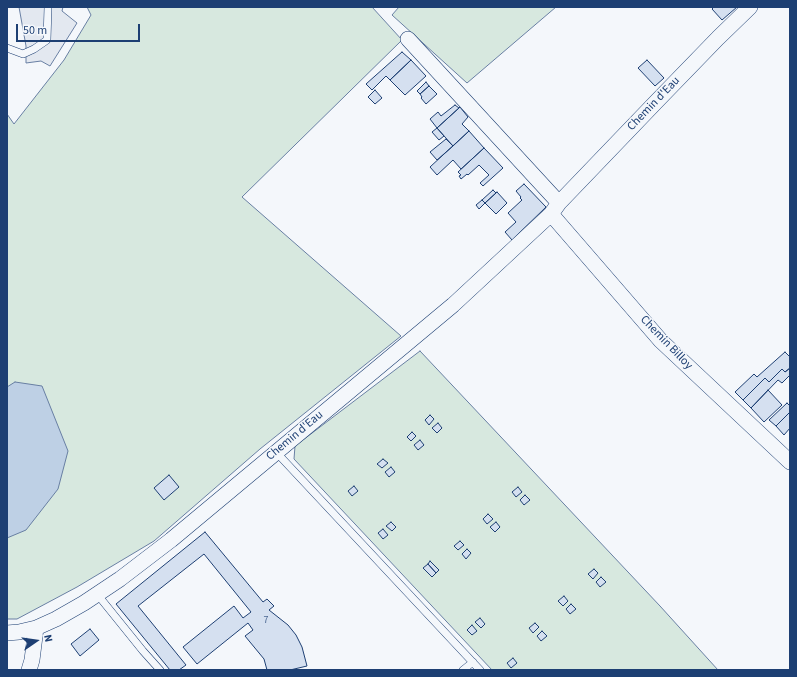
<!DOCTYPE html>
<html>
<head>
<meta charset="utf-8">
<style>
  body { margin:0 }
  #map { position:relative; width:797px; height:677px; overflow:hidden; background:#f4f7fb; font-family:"Source Sans 3",sans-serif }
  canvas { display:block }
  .frame { position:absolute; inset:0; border:8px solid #1d3f73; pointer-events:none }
  .north { position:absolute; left:16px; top:621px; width:40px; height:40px; -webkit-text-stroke:3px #f4f7fb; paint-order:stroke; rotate:77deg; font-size:11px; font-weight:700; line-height:16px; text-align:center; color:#1d3f73 }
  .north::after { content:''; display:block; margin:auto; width:14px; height:18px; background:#1d3f73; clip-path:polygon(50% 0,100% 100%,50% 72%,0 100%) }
  .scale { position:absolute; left:16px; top:24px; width:124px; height:18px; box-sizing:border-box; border:2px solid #1d3f73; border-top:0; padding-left:5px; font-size:12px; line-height:14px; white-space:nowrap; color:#1d3f73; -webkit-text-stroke:3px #f4f7fb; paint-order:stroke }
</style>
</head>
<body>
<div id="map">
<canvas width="797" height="677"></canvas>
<div class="frame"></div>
<div class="north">N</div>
<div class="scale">50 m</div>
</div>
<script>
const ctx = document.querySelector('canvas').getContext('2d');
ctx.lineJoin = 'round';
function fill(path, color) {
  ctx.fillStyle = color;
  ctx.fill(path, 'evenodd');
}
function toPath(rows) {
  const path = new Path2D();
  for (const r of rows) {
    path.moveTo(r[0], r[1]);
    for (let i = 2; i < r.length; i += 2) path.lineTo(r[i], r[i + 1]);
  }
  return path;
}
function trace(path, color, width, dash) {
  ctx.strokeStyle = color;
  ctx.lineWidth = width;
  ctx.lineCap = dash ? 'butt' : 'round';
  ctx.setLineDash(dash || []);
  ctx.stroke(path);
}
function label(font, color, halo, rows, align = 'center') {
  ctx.font = font + ' "Source Sans 3",sans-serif';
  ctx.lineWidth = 3;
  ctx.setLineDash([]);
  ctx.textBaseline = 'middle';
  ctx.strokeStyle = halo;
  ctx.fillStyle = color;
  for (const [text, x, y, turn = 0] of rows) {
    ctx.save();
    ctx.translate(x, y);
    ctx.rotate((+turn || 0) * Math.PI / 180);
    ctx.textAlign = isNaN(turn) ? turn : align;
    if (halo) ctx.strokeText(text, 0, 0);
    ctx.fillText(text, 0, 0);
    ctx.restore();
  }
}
const green = toPath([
  [87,7,372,7,402,40,242,197,401,336,260,449,154,541,77,587,17,619,7,619,7,114,14,124,64,60,91,15,87,7],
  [399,7,556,7,467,83,392,15,399,7],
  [420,351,660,606,718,670,492,670,294,459,295,446,420,351]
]);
fill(green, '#d7e8df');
trace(green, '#687fa3', 1);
const parking = toPath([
  [19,7,63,7,62,11,77,23,50,66,41,61,26,63,26,46,19,7]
]);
fill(parking, '#e3e8f0');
trace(parking, '#687fa3', 1);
const water = toPath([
  [15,382,42,386,68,451,58,489,26,530,7,538,7,387,15,382]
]);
fill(water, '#bed0e5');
trace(water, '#687fa3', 1);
const building = toPath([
  [714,7,737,7,722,20,712,9,714,7],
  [402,52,411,60,390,80,386,76,372,90,366,84,402,52],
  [411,60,426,76,405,95,390,80,411,60],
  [647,60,664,78,655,86,638,68,647,60],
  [426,82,429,86,420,94,417,91,426,82],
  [429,86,437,94,426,104,421,98,422,97,420,94,429,86],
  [375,90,382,98,375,104,368,97,375,90],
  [455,105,459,108,437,128,430,119,438,112,441,116,455,105],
  [460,107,468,117,462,124,469,131,453,146,437,128,460,107],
  [437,128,444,136,439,140,432,132,437,128],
  [469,131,484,148,461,169,453,160,437,175,430,167,469,131],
  [446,139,453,146,437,160,430,152,446,139],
  [484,148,503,168,483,186,480,183,489,175,479,165,468,175,467,174,461,179,459,176,461,175,458,172,484,148],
  [524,184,546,207,512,240,505,232,516,222,508,213,522,200,520,198,521,197,516,191,524,184],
  [493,190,496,193,485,203,482,200,493,190],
  [497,192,507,203,496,214,485,203,497,192],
  [482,200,485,203,479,209,476,205,482,200],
  [785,352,790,357,790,368,785,372,782,369,769,382,765,378,743,400,735,392,754,374,757,377,785,352],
  [790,368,790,375,782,383,778,380,751,408,743,400,765,378,769,382,782,369,785,372,790,368],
  [768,390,782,405,764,422,751,408,768,390],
  [787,403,790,406,790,412,776,426,769,420,787,403],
  [790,412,790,428,784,435,776,426,790,412],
  [430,415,434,419,429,425,425,420,430,415],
  [438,423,442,428,437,433,432,428,438,423],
  [412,432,416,436,411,441,407,437,412,432],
  [420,440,424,445,418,450,414,445,420,440],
  [383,459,388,463,382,468,377,464,383,459],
  [391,467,395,472,389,477,385,472,391,467],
  [169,475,179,487,164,500,154,488,169,475],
  [354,486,358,491,352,496,348,491,354,486],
  [518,487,522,492,516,497,512,492,518,487],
  [525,495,530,500,524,505,520,500,525,495],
  [488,514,493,519,487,524,483,519,488,514],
  [391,522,396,527,392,531,386,526,391,522],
  [496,522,500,527,495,532,490,527,496,522],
  [383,529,388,535,383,539,378,533,383,529],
  [205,532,263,602,267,599,274,606,269,610,288,625,296,635,302,647,307,666,290,670,267,670,264,659,245,636,253,630,248,623,197,664,183,647,234,606,243,618,251,612,204,554,138,606,186,665,179,670,170,670,116,604,205,532],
  [460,541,464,545,458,550,454,546,460,541],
  [467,549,471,553,466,559,462,554,467,549],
  [430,561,439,570,436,573,428,564,430,561],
  [428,564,436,573,432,577,423,568,428,564],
  [594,569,598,573,593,579,588,574,594,569],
  [601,577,606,582,600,587,596,582,601,577],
  [564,596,568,601,563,606,558,601,564,596],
  [571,604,576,609,570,614,566,609,571,604],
  [480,618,485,624,481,628,475,622,480,618],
  [535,623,539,627,533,633,529,628,535,623],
  [472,625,477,631,472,635,467,630,472,625],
  [90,629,99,640,80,656,71,644,90,629],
  [542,631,547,636,541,641,537,636,542,631],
  [513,658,517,663,511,668,507,663,513,658]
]);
fill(building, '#d5e0f0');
trace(building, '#1d3f73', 1);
const service = toPath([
  [7,48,23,54,34,49,47,40,48,7],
  [276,452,480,670],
  [97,594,143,651,160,670],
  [463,670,473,662]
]);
const minor = toPath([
  [408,39,559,203],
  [551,214,661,341,790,462],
  [7,633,19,632,36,628,56,619,84,603,120,579,171,540,453,305,551,214,559,203,655,103,718,38,750,7],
  [29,670,32,660,36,628]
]);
trace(service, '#1d3f73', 8);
trace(minor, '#1d3f73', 16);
trace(service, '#f4f7fb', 7);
trace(minor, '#f4f7fb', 15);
label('10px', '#4b6792', null, [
  ["7",266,621]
]);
label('12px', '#1d3f73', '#f4f7fb', [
  ["Chemin d'Eau",654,104,-46],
  ["Chemin Billoy",666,343,46],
  ["Chemin d'Eau",295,436,-40]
]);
</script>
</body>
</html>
